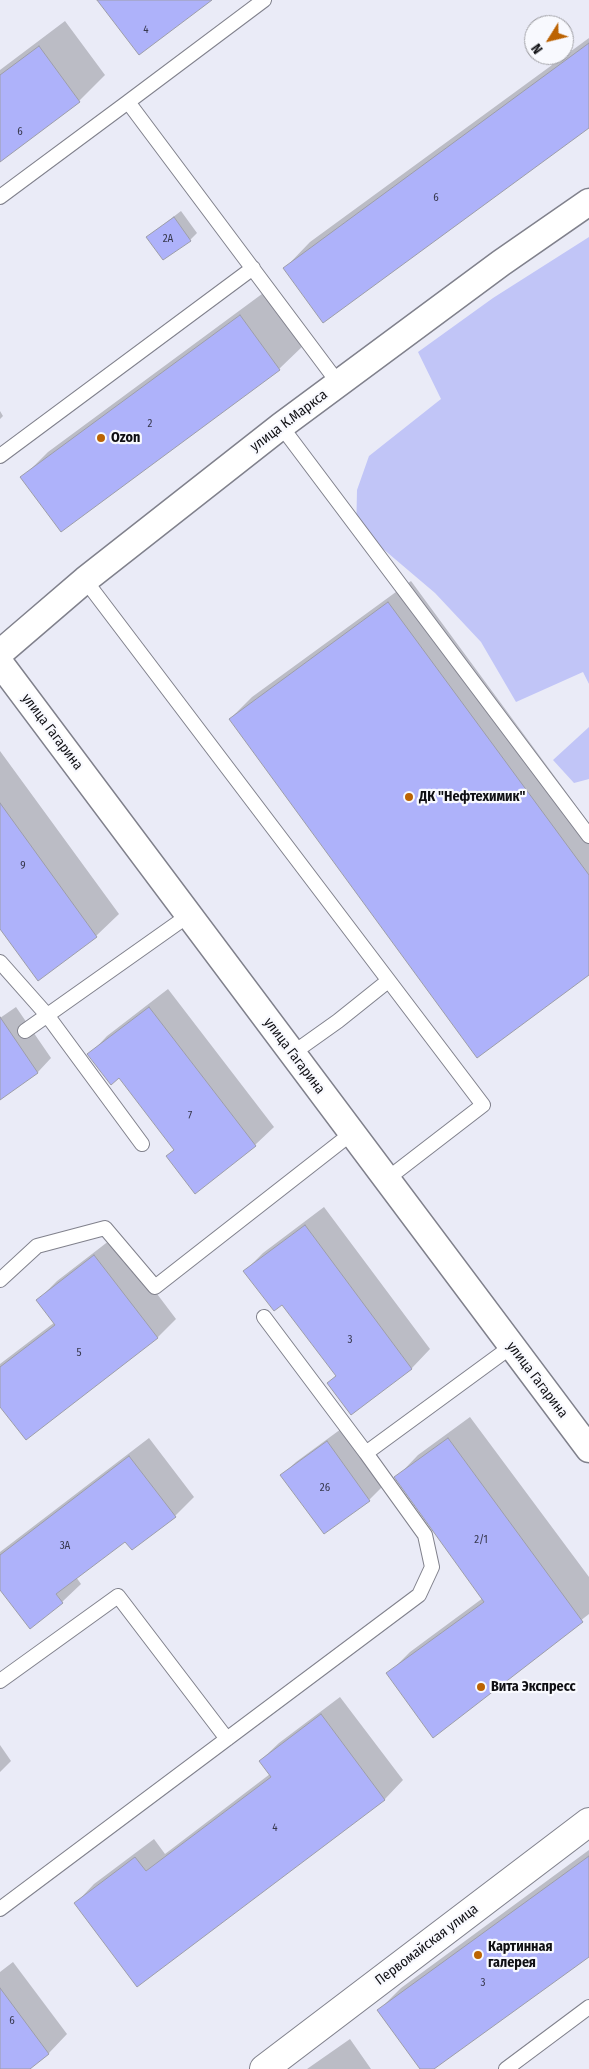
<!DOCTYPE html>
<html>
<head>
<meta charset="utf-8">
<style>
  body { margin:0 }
  #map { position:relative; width:589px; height:2069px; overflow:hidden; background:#eaebf7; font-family:"Fira Sans Condensed",sans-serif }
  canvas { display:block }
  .north { position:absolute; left:524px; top:15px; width:50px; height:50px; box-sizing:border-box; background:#f8f9fe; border:1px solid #9b9ba0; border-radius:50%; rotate:234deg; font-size:14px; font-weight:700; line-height:20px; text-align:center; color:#0f0f13 }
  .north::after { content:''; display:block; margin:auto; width:18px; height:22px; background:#bc6303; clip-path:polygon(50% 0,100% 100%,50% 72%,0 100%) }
</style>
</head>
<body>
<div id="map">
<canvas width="589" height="2069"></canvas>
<div class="north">N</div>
</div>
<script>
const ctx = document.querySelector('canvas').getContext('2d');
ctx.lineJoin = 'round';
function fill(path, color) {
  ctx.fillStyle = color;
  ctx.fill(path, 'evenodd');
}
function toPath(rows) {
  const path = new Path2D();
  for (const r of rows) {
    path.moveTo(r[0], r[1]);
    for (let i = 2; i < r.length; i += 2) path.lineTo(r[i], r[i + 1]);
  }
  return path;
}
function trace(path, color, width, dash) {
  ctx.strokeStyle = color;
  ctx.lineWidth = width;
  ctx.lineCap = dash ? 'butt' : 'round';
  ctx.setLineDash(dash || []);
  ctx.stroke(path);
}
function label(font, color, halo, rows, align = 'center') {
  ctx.font = font + ' "Fira Sans Condensed",sans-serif';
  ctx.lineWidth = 4.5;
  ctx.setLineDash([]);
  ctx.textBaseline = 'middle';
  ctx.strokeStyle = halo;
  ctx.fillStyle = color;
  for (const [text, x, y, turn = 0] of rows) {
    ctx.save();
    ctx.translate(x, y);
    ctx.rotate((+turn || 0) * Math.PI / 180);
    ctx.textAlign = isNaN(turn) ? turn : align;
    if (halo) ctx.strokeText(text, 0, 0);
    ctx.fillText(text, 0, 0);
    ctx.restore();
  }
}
fill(toPath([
  [589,237,589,684,583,672,516,702,481,642,435,593,382,548,356,539,357,490,369,456,441,399,418,352,493,298],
  [589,727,589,779,574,783,553,760]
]), '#c1c5f7');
fill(toPath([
  [65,21,105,75,79,101,0,160,0,70],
  [589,38,589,126,285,268,310,242],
  [181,211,197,233,190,240,147,237],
  [266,291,305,344,279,369,61,530,22,478,48,452],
  [0,411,3,416,0,419],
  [411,581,589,823,589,974,230,719,252,697],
  [0,751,119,914,96,936,38,979,0,927],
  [168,989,274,1127,255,1145,168,1156,175,1149,119,1077,89,1055,107,1036],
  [16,1007,51,1058,38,1072,0,1098,0,1018],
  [324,1207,430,1349,412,1368,351,1413,329,1383,336,1375,282,1303,245,1271,263,1253],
  [114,1237,176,1319,158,1337,26,1439,0,1405,0,1364,55,1322,38,1300,57,1281],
  [470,1417,589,1577,589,1614,433,1736,388,1674,410,1652,483,1598,396,1478,418,1455],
  [341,1429,383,1486,369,1500,282,1475,296,1462],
  [149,1438,194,1497,175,1516,125,1540,76,1577,81,1584,62,1602,30,1627,0,1588,0,1552],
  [340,1697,403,1780,385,1799,137,1985,76,1903,94,1884,154,1839,165,1854,270,1774,260,1761,279,1743],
  [0,1745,11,1761,0,1772],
  [589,1850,589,1955,432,2069,422,2069,379,2010,401,1988],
  [13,1962,67,2034,49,2053,27,2069,0,2069,0,1972],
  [350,2039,371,2069,307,2069]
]), '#0003');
const building = toPath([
  [97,0,212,0,139,55,97,0],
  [589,43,589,128,323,323,283,268,589,43],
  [39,46,80,102,0,162,0,75,39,46],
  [174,217,191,241,163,260,146,237,174,217],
  [240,315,280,370,61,532,20,477,240,315],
  [388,602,589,875,589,975,477,1058,229,719,388,602],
  [0,803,97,937,38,981,0,929,0,803],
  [149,1007,256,1146,195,1194,166,1156,174,1150,119,1078,111,1085,87,1054,149,1007],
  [0,1017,38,1073,0,1100,0,1017],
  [305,1225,412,1369,351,1415,327,1383,336,1376,282,1305,274,1311,243,1271,305,1225],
  [94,1255,158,1338,26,1440,0,1407,0,1367,55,1325,36,1300,94,1255],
  [448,1438,583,1622,433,1738,386,1673,484,1602,394,1477,448,1438],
  [327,1441,370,1501,324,1534,280,1475,327,1441],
  [129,1456,176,1517,132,1550,125,1542,56,1594,63,1603,30,1629,0,1590,0,1555,129,1456],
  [321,1714,385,1800,137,1987,74,1903,135,1857,146,1871,271,1777,259,1761,321,1714],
  [589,1856,589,1957,434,2069,420,2069,377,2010,589,1856],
  [0,1988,49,2054,30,2069,0,2069,0,1988]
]);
fill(building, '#aeb2fa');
trace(building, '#9d9ea9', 1);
const service = toPath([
  [264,0,128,102,339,384],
  [0,197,128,102],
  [281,426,589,836],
  [0,456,253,268],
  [85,580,483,1105,387,1179],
  [0,962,47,1015,142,1144],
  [25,1031,189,915],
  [293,1053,338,1021,388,981],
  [0,1280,37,1246,105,1228,155,1287,352,1133],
  [264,1317,366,1453],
  [0,1681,118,1596,227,1739],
  [0,1909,419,1595,432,1567,425,1535,366,1453,512,1346],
  [506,2069,589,2007]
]);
const minor = toPath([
  [0,653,85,580,281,426,501,263,589,202],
  [0,663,589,1449]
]);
const tertiary = toPath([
  [264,2069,589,1822]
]);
trace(service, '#80818c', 16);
trace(minor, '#80818c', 29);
trace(tertiary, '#80818c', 30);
trace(service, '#fff', 14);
trace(minor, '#fff', 26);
trace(tertiary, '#fff', 28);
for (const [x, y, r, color] of [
  [101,438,5,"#bc6303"],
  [409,797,5,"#bc6303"],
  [481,1687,5,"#bc6303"],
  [478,1955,5,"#bc6303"]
]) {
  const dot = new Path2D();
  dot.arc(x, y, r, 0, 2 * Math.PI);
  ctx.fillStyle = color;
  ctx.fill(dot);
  trace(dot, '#f8f9fe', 2);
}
label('11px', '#37384d', null, [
  ["4",146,30],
  ["6",20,132],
  ["6",436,198],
  ["2А",168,239],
  ["2",150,424],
  ["9",23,866],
  ["7",190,1116],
  ["3",350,1340],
  ["5",79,1353],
  ["26",325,1488],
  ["2/1",481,1540],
  ["3А",65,1546],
  ["4",275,1828],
  ["3",483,1983],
  ["6",12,2021]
]);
label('14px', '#0f0f13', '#f8f9fe', [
  ["улица К.Маркса",289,421,-37],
  ["улица Гагарина",52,732,53],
  ["улица Гагарина",294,1056,53],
  ["улица Гагарина",537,1380,53],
  ["Первомайская улица",427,1945,-37]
]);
label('bold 14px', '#0f0f13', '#f8f9fe', [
  ["Ozon",111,438],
  ["ДК \"Нефтехимик\"",419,797],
  ["Вита Экспресс",491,1687],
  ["Картинная",488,1947],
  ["галерея",488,1963]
], 'left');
</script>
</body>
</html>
